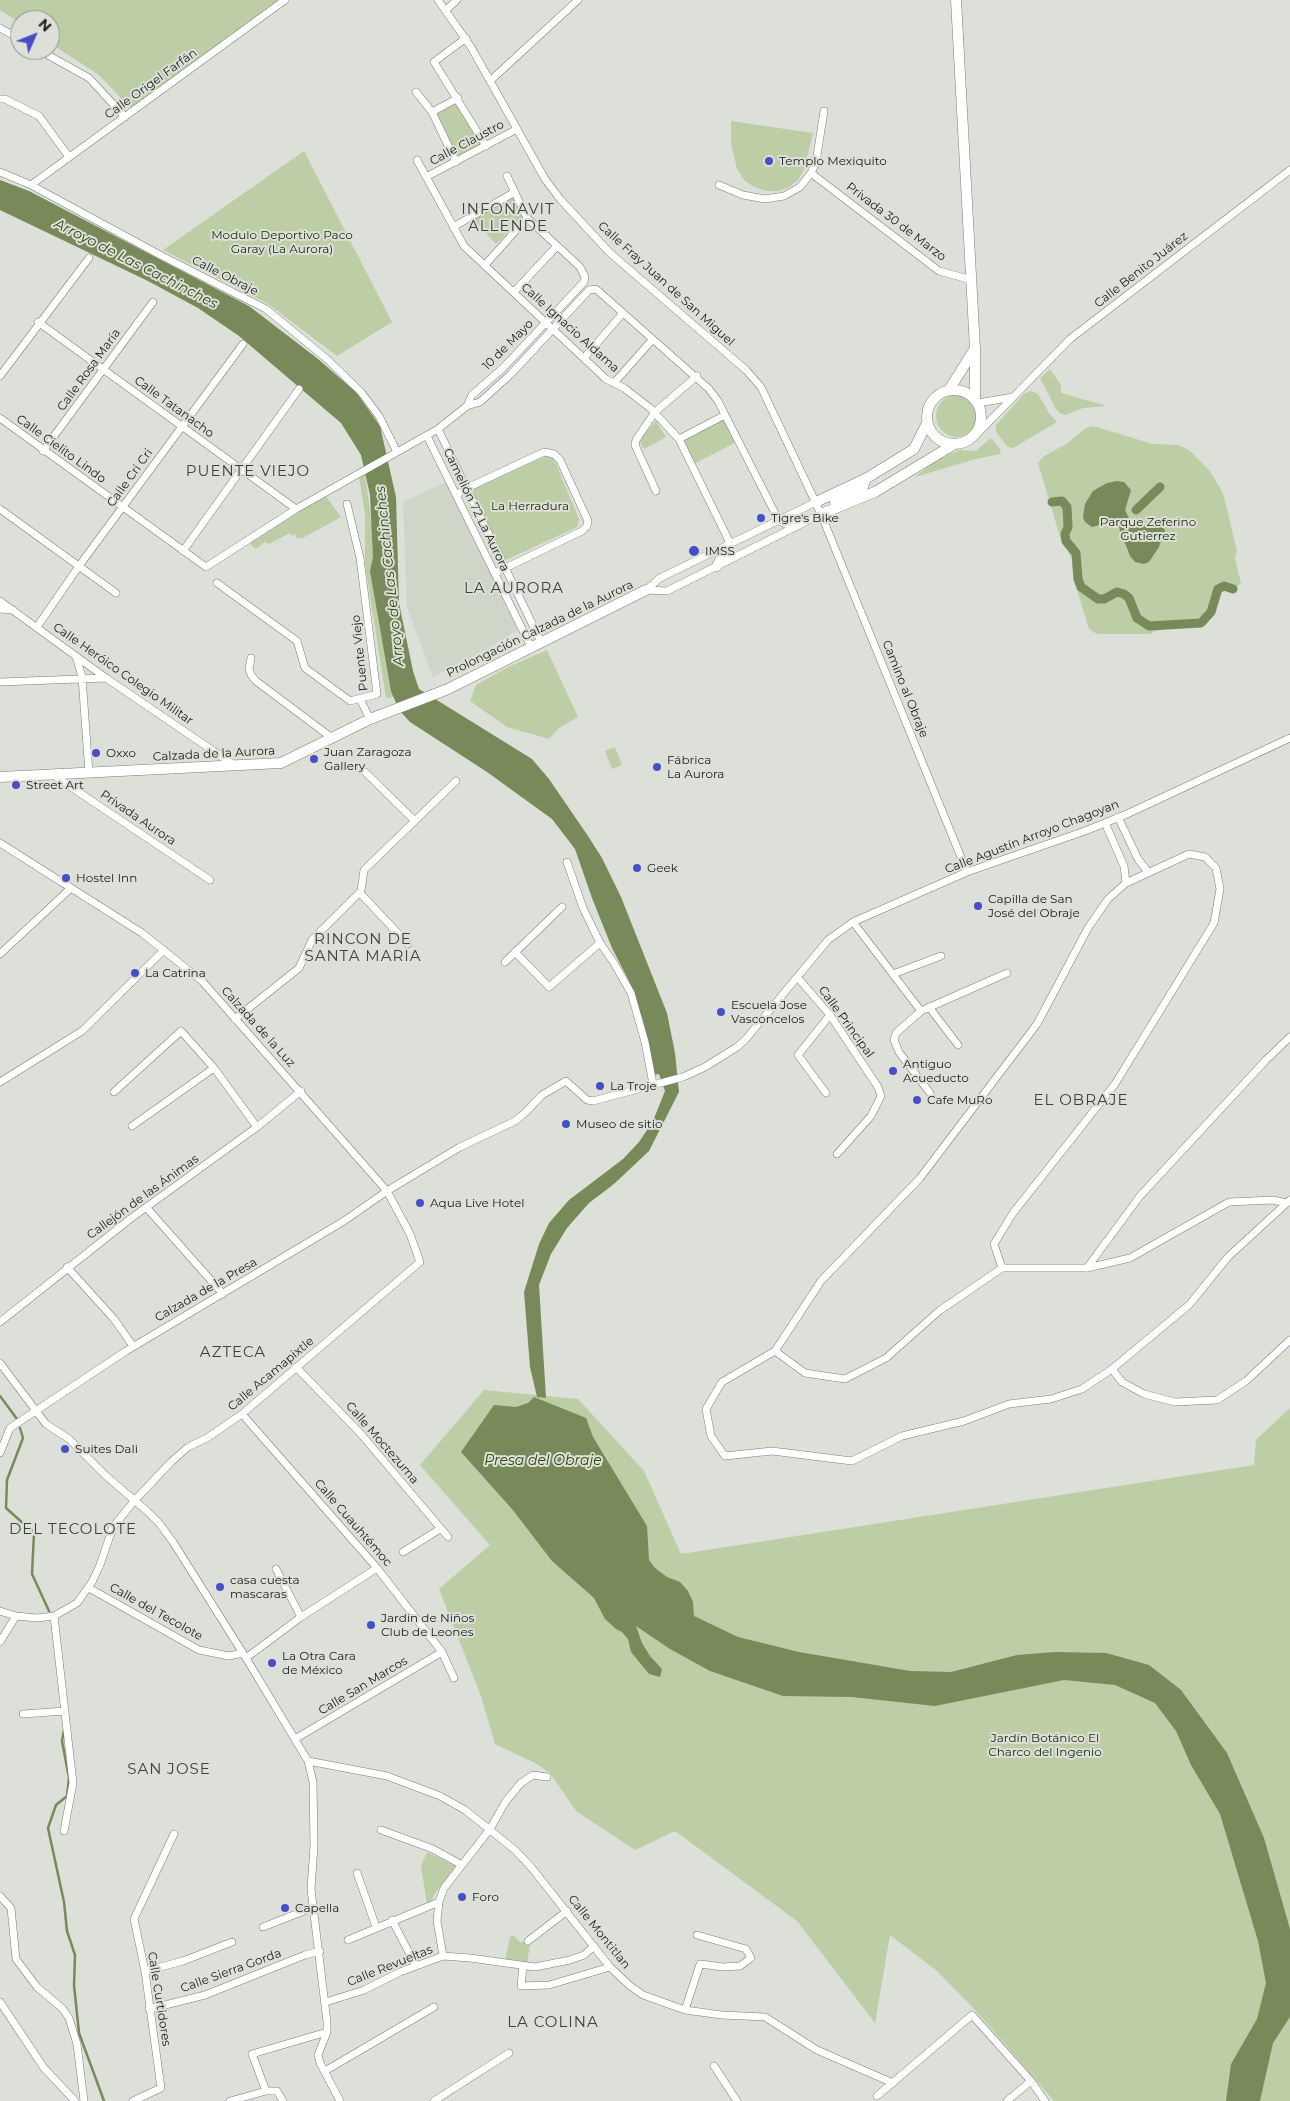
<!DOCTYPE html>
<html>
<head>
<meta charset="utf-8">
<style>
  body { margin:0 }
  #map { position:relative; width:1290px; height:2101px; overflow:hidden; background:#dce0d8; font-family:Montserrat,sans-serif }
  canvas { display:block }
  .north { position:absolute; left:10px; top:10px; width:50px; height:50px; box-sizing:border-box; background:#dce0d8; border:1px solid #8f928c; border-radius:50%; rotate:46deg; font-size:14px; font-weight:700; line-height:20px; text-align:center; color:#1b1c19 }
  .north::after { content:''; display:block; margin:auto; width:18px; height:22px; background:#484fc4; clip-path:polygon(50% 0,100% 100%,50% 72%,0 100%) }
</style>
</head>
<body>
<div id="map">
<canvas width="1290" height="2101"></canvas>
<div class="north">N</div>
</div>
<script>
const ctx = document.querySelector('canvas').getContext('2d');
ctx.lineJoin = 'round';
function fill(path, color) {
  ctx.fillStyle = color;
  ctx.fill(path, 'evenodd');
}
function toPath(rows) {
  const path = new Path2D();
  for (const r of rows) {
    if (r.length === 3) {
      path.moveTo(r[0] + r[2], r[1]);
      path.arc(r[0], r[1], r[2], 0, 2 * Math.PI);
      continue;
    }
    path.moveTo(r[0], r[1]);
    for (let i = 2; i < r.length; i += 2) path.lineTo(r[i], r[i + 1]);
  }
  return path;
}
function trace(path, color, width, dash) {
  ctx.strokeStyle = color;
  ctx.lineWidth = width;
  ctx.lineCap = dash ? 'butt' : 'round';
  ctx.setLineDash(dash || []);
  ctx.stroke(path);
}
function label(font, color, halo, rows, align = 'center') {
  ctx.font = font + ' Montserrat,sans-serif';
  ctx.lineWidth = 4;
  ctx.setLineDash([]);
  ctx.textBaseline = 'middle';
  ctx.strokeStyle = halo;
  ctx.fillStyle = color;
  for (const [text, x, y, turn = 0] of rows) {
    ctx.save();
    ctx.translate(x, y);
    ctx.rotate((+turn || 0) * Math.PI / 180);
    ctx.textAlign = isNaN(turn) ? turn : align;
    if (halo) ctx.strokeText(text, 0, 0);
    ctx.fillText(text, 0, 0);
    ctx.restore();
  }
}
fill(toPath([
  [446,482,518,630,478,654,433,677,407,607,403,502]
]), '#cfd5c7');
fill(toPath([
  [0,0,285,0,133,111,99,75,50,43,50,20,20,20,20,23,0,10],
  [459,100,483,145,459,157,434,111],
  [731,121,813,133,804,170,798,180,789,187,779,191,766,191,754,187,744,180,737,169,734,156,731,144],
  [304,151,392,322,337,356,268,304,163,250],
  [516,194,524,216,496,244,473,219],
  [1050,369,1061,385,1061,393,1107,406,1083,408,1066,415,1061,414,1056,409,1040,378],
  [1031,391,1038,394,1049,413,1057,422,1013,448,1008,447,996,432,996,425,1024,394],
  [957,416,21],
  [725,415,738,441,692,465,679,439],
  [656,421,666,437,644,449,639,440],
  [1093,426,1153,444,1178,445,1189,450,1210,471,1223,493,1237,551,1235,558,1241,583,1236,588,1230,590,1225,588,1221,591,1215,611,1202,626,1194,628,1176,627,1155,631,1151,634,1097,634,1089,629,1073,577,1072,559,1061,540,1038,463,1044,456,1066,444,1086,428],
  [991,438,1001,450,1000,454,976,459,915,477,937,460,960,450,976,451],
  [546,456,554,459,579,519,577,527,504,561,471,489],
  [365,473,394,697,386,698,365,564,365,514,359,476],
  [325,495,341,517,301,539,299,537,297,539,295,534,292,536,290,533,269,544,265,542,256,549,251,545,251,540],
  [547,650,578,717,559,728,549,739,507,727,470,701,476,685,508,667],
  [615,747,622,765,612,769,605,751],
  [484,1390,578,1399,644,1471,681,1554,1254,1465,1256,1440,1290,1408,1290,2101,1054,2101,976,2011,937,1971,890,1935,875,2023,797,1921,675,1831,635,1850,576,1811,550,1773,535,1763,495,1744,481,1696,439,1589,490,1545,420,1465],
  [427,1852,456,1866,435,1893,431,1902,427,1904,421,1866],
  [513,1935,520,1942,524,1942,529,1937,530,1943,527,1964,505,1960,510,1937]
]), '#bdcda5');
fill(toPath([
  [0,180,29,191,249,306,318,359,356,392,380,426,396,497,399,603,413,671,419,689,532,759,549,779,588,836,602,858,621,897,667,1013,675,1053,679,1092,649,1151,614,1184,589,1203,567,1228,551,1254,539,1285,546,1398,537,1397,530,1367,524,1292,539,1244,549,1223,569,1200,623,1159,639,1142,653,1121,665,1091,659,1074,654,1075,643,1021,629,981,612,948,592,898,575,849,552,819,487,772,410,722,399,710,391,691,370,571,373,557,370,495,361,455,341,423,239,336,198,308,148,281,0,210],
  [1117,481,1124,482,1131,490,1125,510,1130,520,1144,526,1158,523,1165,530,1159,547,1149,562,1144,564,1135,562,1130,556,1118,525,1110,522,1092,527,1085,522,1083,517,1085,504,1093,491,1107,483],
  [534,1397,586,1418,593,1437,647,1526,649,1560,655,1568,667,1577,680,1582,688,1591,693,1602,694,1616,738,1637,799,1652,910,1671,951,1672,1017,1655,1055,1652,1106,1653,1149,1665,1181,1690,1227,1753,1264,1838,1290,1929,1290,2017,1273,2043,1260,2101,1226,2101,1231,2064,1257,2019,1266,1983,1258,1941,1220,1814,1191,1765,1176,1731,1155,1703,1115,1685,1064,1680,935,1706,852,1697,783,1696,710,1671,670,1649,636,1626,642,1643,650,1656,662,1669,660,1677,649,1674,631,1652,628,1639,622,1632,616,1629,605,1619,594,1598,552,1561,512,1509,461,1452,494,1405,516,1407,528,1403]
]), '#788a5a');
trace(toPath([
  [0,1396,17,1419],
  [20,1428,23,1438,7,1480,6,1508,34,1533,32,1574,49,1611],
  [64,1730,62,1741,69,1778,67,1796,56,1805,48,1828,64,1902,67,1931,75,1955,74,1985,79,2033,104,2101]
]), '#788a5a', 2.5);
trace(toPath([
  [1052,502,1062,501,1067,507,1068,527,1065,534,1066,541,1076,553,1078,579,1081,587,1098,599,1104,599,1117,592,1124,594,1129,598,1137,618,1149,626,1201,623,1211,612,1218,589,1224,586,1233,589],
  [1136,510,1160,487]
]), '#788a5a', 9);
const street = toPath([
  [438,0,471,47,545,179,560,199,610,253,746,370,761,387,821,514,967,872],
  [446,10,457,0],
  [0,28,20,39],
  [466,38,434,62,486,146],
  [39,50,89,78,125,117],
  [490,81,578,0],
  [416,92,432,112,456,162],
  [0,99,5,99,39,116,69,157],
  [432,112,458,98],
  [417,160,464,246,606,379,624,388,650,408,679,439,730,543],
  [0,172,31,185,162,256,266,309,327,359,361,392,379,416,397,452],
  [811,173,939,271,972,280],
  [426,177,517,129],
  [31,185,285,0],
  [719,185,743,195,765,199,784,196,800,187,811,173,816,162,824,111],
  [453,227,515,192],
  [485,265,527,218],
  [514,292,557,246],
  [38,322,296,509],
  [584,358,623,313],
  [0,376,89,258],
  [614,383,652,340],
  [978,403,1013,397],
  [467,406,472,395,503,368,584,282,585,277,580,267,527,218,507,176],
  [0,418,206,567,296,509,438,429,467,406,480,402,511,374,589,290,596,289,709,389,718,401,778,519],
  [438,429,541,642],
  [976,435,1070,339,1290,170],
  [427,436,531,647],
  [679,439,725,415],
  [43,451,153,302],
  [656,491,635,445,636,440,655,412,697,376],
  [456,495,467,488,544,452,554,454,560,460,588,521,587,526,582,531,495,573],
  [0,509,116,593],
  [183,551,299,389],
  [217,583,297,641,305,668,350,701,377,694,360,558,347,504],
  [646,590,667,591,821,514],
  [646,590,660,578,816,502],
  [0,601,106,678,234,765],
  [0,609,13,610],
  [37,627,79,566,243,344],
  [76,656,82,677,89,773],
  [251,658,249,669,251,675,256,681,332,738],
  [0,682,106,678],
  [360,699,370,719],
  [365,772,414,820],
  [53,775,210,880],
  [1118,817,1138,859,1148,872],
  [1105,823,1124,866,1126,883],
  [0,843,142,933,202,981,387,1191,410,1234,420,1262,242,1414,207,1438,188,1447,171,1462,135,1500,113,1527,100,1565,92,1582,77,1603,54,1616,37,1618,16,1616,0,1611],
  [567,862,583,908,600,943,614,963,631,993,645,1042,653,1084],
  [360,893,408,944],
  [853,922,921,1011],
  [515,952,549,987,600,943],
  [0,954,71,888],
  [505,962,562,907],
  [893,974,941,956],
  [798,978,830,1015,878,1087,881,1096,871,1116,837,1154],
  [929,1007,958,1045],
  [235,1019,299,968,312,940,361,891,364,870,456,781],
  [0,1082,82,1031,164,950],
  [114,1092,181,1031,214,1068,257,1127],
  [826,1093,798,1055,830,1015],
  [930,1093,899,1052,894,1040,896,1033,921,1011,1007,973],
  [132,1126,214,1068],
  [146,1207,223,1294],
  [67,1267,114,1319,133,1346],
  [1002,1268,994,1244,1013,1213,1115,1084,1214,923,1220,889,1216,868,1205,857,1189,854,1126,883,1108,899,1088,928,1037,1024,920,1178,821,1281,775,1351,722,1382,706,1409,711,1436,725,1456,772,1451,852,1461,902,1436,964,1421,1009,1404,1051,1399,1082,1389,1112,1369,1189,1305,1228,1257,1290,1200],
  [1087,1268,1140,1196,1266,1060,1290,1037],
  [0,1322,130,1219,257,1127,301,1091],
  [775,1351,805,1373,845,1379,886,1358,939,1311,1002,1268,1087,1268,1130,1258,1229,1202,1273,1200,1287,1203],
  [0,1363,46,1424,69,1439,105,1475,148,1512,159,1523,173,1542,246,1658,308,1761,313,1782,314,1846,311,1889,327,2022,327,2032,318,2055,320,2063,340,2101],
  [296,1367,361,1434,448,1537],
  [1112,1369,1122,1382,1144,1394,1175,1402,1217,1400,1246,1381,1290,1340],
  [242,1414,377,1568,442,1652,454,1678],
  [0,1453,10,1428,126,1351,344,1221,387,1191,460,1147,515,1121,526,1112,542,1095,566,1081,587,1100,593,1101,683,1077,705,1067,737,1047,745,1040,828,940,853,922,967,872,1085,831,1127,814,1290,738],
  [403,1552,440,1529],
  [276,1569,301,1617],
  [89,1588,199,1650,229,1656,243,1653],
  [54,1616,73,1783,64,1831],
  [0,1642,16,1616],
  [246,1658,301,1617,377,1568],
  [23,1714,65,1711],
  [295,1739,442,1652],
  [308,1761,387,1776,440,1796,465,1810,515,1850,531,1867,610,1967,629,1985,643,1995,685,2010,722,2015,765,2017,817,2050,893,2083],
  [381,1830,433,1849,462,1865],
  [357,1873,376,1927],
  [0,1896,11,1908,16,1959,37,1987,62,2008,69,2018,77,2044,84,2101],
  [392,1920,416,1966],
  [263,1927,314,1907],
  [348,1940,439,1902],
  [528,1941,567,1911],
  [443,1956,437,1921,439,1902,444,1888,490,1829,506,1801,521,1783,533,1775,547,1777],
  [523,1966,521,1986,549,1985,610,1967],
  [145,1971,183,1961,232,1942],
  [0,2002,44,2068,75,2101],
  [326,2002,364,1990,400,1972,443,1956,470,1958,535,1967,570,1960,584,1955,594,1946],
  [149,2009,205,1995,305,1955,320,1951],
  [685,2010,700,1964,723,1967,740,1966,751,1958,746,1949,697,1935],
  [714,2066,737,2101],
  [325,2071,434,2007],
  [266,2091,252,2054,327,2032],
  [877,2096,972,2015,1031,2081,1045,2101],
  [133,2101,161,2088,145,1971,134,1919,174,1834],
  [230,2101,266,2091,277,2091,283,2101],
  [434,2101,509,2053],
  [1007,2101,1031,2081]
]);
const secondary = toPath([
  [956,0,975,349,975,399],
  [954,417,27],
  [949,390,974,350],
  [816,502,867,478,914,449,927,423],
  [835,502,863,487,865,481],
  [821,514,875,492,953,445],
  [778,519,794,526],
  [717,566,730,543],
  [0,777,281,763,370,719,448,689,646,590]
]);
trace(street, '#7b7e77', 8);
trace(secondary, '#7b7e77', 11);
trace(street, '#fff', 7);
trace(secondary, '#fff', 10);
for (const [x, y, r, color] of [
  [769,161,5,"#484fc4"],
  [761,518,5,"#484fc4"],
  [694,551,6,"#484fc4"],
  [96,753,5,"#484fc4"],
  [314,759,5,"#484fc4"],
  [657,767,5,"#484fc4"],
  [16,785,5,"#484fc4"],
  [637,868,5,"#484fc4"],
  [66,878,5,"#484fc4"],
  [978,906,5,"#484fc4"],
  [135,973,5,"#484fc4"],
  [721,1012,5,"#484fc4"],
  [893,1071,5,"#484fc4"],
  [600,1086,5,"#484fc4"],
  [917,1100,5,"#484fc4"],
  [566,1124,5,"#484fc4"],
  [420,1203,5,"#484fc4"],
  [65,1449,5,"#484fc4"],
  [220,1587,5,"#484fc4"],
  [371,1625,5,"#484fc4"],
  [272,1663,5,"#484fc4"],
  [462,1897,5,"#484fc4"],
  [285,1908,5,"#484fc4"]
]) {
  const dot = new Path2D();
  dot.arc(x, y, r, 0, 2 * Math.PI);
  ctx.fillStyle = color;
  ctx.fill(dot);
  trace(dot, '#dce0d8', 2);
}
label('12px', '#1b1c19', '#dce0d8', [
  ["Calle Origel Farfán",151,84,-36],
  ["Calle Claustro",467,143,-28],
  ["Privada 30 de Marzo",896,222,37],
  ["Calle Benito Juárez",1141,270,-38],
  ["Calle Obraje",225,276,27],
  ["Calle Fray Juan de San Miguel",666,284,42],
  ["Calle Ignacio Aldama",570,328,42],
  ["10 de Mayo",508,345,-45],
  ["Calle Rosa María",89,370,-54],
  ["Calle Tatanacho",174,407,36],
  ["Calle Cielito Lindo",61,449,36],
  ["Calle Cri Cri",130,478,-54],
  ["Camelión 72 La Aurora",476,510,64],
  ["Prolongación Calzada de la Aurora",540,629,-26],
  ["Puente Viejo",360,653,-96],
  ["Calle Heróico Colegio Militar",123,674,35],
  ["Camino al Obraje",905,689,68],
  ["Calzada de la Aurora",214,754,-3],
  ["Privada Aurora",138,818,34],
  ["Calle Agustín Arroyo Chagoyan",1032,837,-21],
  ["Calle Principal",846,1022,54],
  ["Calzada de la Luz",258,1027,48],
  ["Callejón de las Ánimas",143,1197,-36],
  ["Calzada de la Presa",206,1290,-30],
  ["Calle Acamapixtle",271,1374,-40],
  ["Calle Moctezuma",382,1443,49],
  ["Calle Cuauhtémoc",353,1523,49],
  ["Calle del Tecolote",156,1612,29],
  ["Calle San Marcos",363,1686,-31],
  ["Calle Montitlan",599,1932,51],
  ["Calle Revueltas",390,1966,-22],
  ["Calle Sierra Gorda",231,1971,-20],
  ["Calle Curtidores",159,1999,81]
]);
label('12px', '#1b1c19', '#dce0d8', [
  ["Templo Mexiquito",779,161],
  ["Tigre's Bike",771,518],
  ["IMSS",705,551],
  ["Juan Zaragoza",324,752],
  ["Gallery",324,766],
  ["Oxxo",106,753],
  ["Fábrica",667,760],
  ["La Aurora",667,774],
  ["Street Art",26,785],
  ["Geek",647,868],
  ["Hostel Inn",76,878],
  ["Capilla de San",988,899],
  ["José del Obraje",988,913],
  ["La Catrina",145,973],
  ["Escuela Jose",731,1005],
  ["Vasconcelos",731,1019],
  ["Antiguo",903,1064],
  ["Acueducto",903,1078],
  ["La Troje",610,1086],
  ["Cafe MuRo",927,1100],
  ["Museo de sitio",576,1124],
  ["Aqua Live Hotel",430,1203],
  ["Suites Dali",75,1449],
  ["casa cuesta",230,1580],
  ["mascaras",230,1594],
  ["Jardin de Niños",381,1618],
  ["Club de Leones",381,1632],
  ["La Otra Cara",282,1656],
  ["de México",282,1670],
  ["Foro",472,1897],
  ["Capella",295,1908]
], 'left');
label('12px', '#222e08', '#dce0d8', [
  ["Modulo Deportivo Paco",282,235],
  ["Garay (La Aurora)",282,249],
  ["La Herradura",530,506],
  ["Parque Zeferino",1148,522],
  ["Gutierrez",1148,536],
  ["Jardín Botánico El",1045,1738],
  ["Charco del Ingenio",1045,1752]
]);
label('italic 14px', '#35460f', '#dce0d8', [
  ["Arroyo de Las Cachinches",136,264,27],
  ["Arroyo de Las Cachinches",390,576,-96],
  ["Presa del Obraje",543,1461]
]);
ctx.letterSpacing = '1px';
label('15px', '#3f423c', '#dce0d8', [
  ["INFONAVIT",508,210],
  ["ALLENDE",508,227],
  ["PUENTE VIEJO",248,472],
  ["LA AURORA",514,589],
  ["RINCON DE",363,940],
  ["SANTA MARIA",363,957],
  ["EL OBRAJE",1081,1101],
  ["AZTECA",233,1353],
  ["DEL TECOLOTE",73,1530],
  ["SAN JOSE",169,1770],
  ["LA COLINA",553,2023]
]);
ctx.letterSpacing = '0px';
</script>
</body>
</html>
